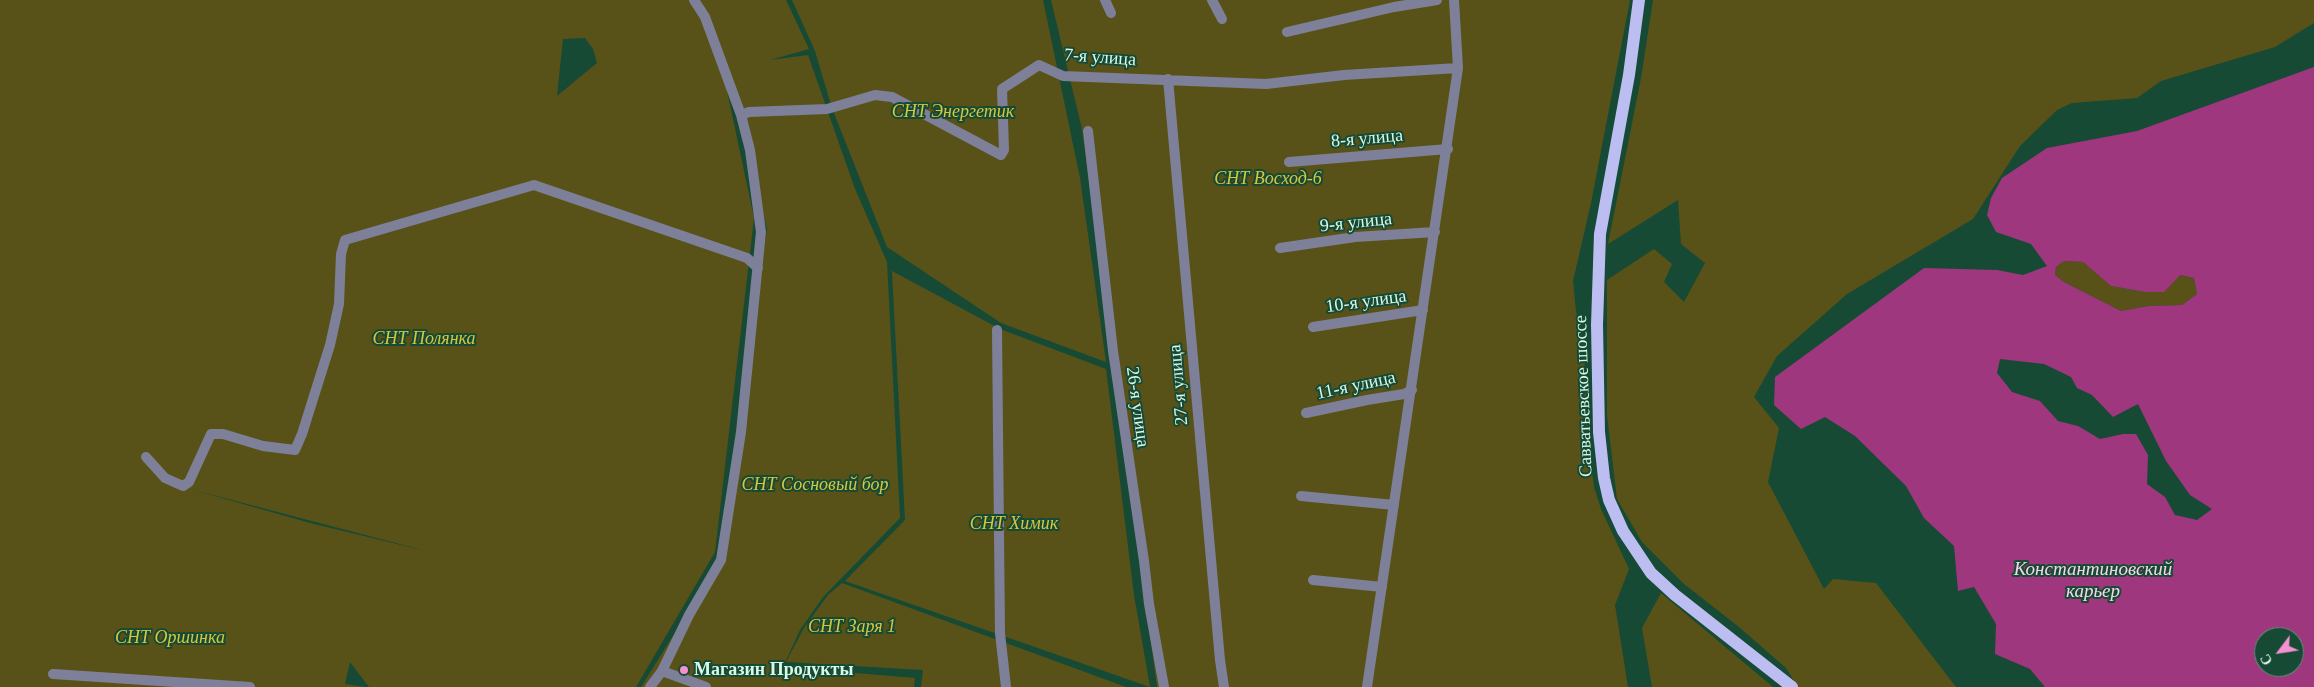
<!DOCTYPE html>
<html>
<head>
<meta charset="utf-8">
<style>
  body { margin:0 }
  #map { position:relative; width:2314px; height:687px; overflow:hidden; background:#164a35; font-family:Georgia,serif }
  canvas { display:block }
  .north { position:absolute; left:2254px; top:627px; width:50px; height:50px; box-sizing:border-box; background:#164a35; border:1px solid #64907c; border-radius:50%; rotate:239deg; font-size:14px; font-weight:700; line-height:20px; text-align:center; color:#d8f9e7 }
  .north::after { content:''; display:block; margin:auto; width:18px; height:22px; background:#f690d0; clip-path:polygon(50% 0,100% 100%,50% 72%,0 100%) }
</style>
</head>
<body>
<div id="map">
<canvas width="2314" height="687"></canvas>
<div class="north">С</div>
</div>
<script>
const ctx = document.querySelector('canvas').getContext('2d');
ctx.lineJoin = 'round';
function fill(path, color) {
  ctx.fillStyle = color;
  ctx.fill(path, 'evenodd');
}
function toPath(rows) {
  const path = new Path2D();
  for (const r of rows) {
    path.moveTo(r[0], r[1]);
    for (let i = 2; i < r.length; i += 2) path.lineTo(r[i], r[i + 1]);
  }
  return path;
}
function trace(path, color, width, dash) {
  ctx.strokeStyle = color;
  ctx.lineWidth = width;
  ctx.lineCap = dash ? 'butt' : 'round';
  ctx.setLineDash(dash || []);
  ctx.stroke(path);
}
function label(font, color, halo, rows, align = 'center') {
  ctx.font = font + ' Georgia,serif';
  ctx.lineWidth = 4;
  ctx.setLineDash([]);
  ctx.textBaseline = 'middle';
  ctx.strokeStyle = halo;
  ctx.fillStyle = color;
  for (const [text, x, y, turn = 0] of rows) {
    ctx.save();
    ctx.translate(x, y);
    ctx.rotate((+turn || 0) * Math.PI / 180);
    ctx.textAlign = isNaN(turn) ? turn : align;
    if (halo) ctx.strokeText(text, 0, 0);
    ctx.fillText(text, 0, 0);
    ctx.restore();
  }
}
fill(toPath([
  [0,0,786,0,809,49,770,60,808,55,855,189,887,262,900,518,823,597,800,630,783,667,915,678,914,687,641,687,719,562,767,229,744,138,723,72,754,218,715,552,636,687,369,687,350,662,345,684,365,687,0,687],
  [585,38,593,49,597,63,557,96,563,39],
  [190,489,430,552,310,523],
  [792,0,1043,0,1080,178,1106,362,1001,323,887,247,832,108,815,51],
  [1051,0,1630,0,1591,203,1573,281,1576,312,1583,340,1591,466,1594,487,1601,509,1629,569,1615,605,1628,687,1157,687,1082,129],
  [1653,0,2314,0,2314,23,2275,47,2161,81,2137,98,2072,103,2057,110,2020,146,1973,219,1847,294,1777,356,1754,397,1779,428,1768,482,1824,589,1833,579,1876,583,1956,687,1798,687,1786,668,1739,627,1684,584,1642,542,1617,499,1607,415,1607,280,1654,249,1672,264,1664,282,1684,302,1705,263,1681,244,1678,200,1608,244,1641,78],
  [2064,261,2083,262,2111,286,2145,292,2180,275,2194,278,2197,294,2182,305,2148,306,2121,311,2064,282,2055,275,2056,267],
  [892,271,1000,329,1106,369,1134,595,1150,687,845,581,905,520],
  [842,583,1126,687,921,687,923,670,786,662,804,628,828,595],
  [1661,593,1773,687,1652,687,1642,628]
]), '#595218');
fill(toPath([
  [2314,67,2314,687,2045,687,2030,669,1995,654,1996,624,1974,587,1958,591,1954,546,1924,518,1906,486,1855,436,1825,417,1801,429,1793,422,1774,405,1775,377,1924,268,1997,270,2023,275,2047,266,2031,244,1996,232,1987,215,1991,198,2002,178,2047,148,2137,131],
  [2064,261,2083,262,2111,286,2145,292,2164,292,2180,275,2194,278,2197,294,2182,305,2148,306,2121,311,2064,282,2055,275,2056,267],
  [2000,359,2044,364,2071,377,2077,388,2092,395,2113,417,2138,404,2166,461,2190,495,2212,509,2197,520,2175,515,2165,497,2147,484,2148,455,2136,434,2123,434,2100,439,2078,426,2058,421,2040,401,2012,392,1997,373],
  [2264,637,2294,637,2294,667,2264,667]
]), '#9e377d');
trace(toPath([
  [1105,0,1111,13],
  [1212,0,1222,19],
  [1287,32,1394,7,1437,0],
  [1168,79,1220,660,1224,687],
  [741,115,749,112,827,109,875,95,892,97,1001,155,1004,150,1002,89,1039,65,1063,76,1266,84,1344,75,1458,68],
  [1088,131,1113,351,1144,561,1149,604,1164,687],
  [1289,162,1448,149],
  [1280,248,1355,237,1435,232],
  [1313,327,1423,310],
  [997,330,1000,633,1006,687],
  [1306,413,1367,400,1404,394,1412,390],
  [146,457,165,478,183,486,189,482,211,434,223,434,263,446,295,450,302,434,330,345,339,304,341,254,345,240,534,185,747,258,758,268],
  [1301,496,1394,505],
  [1313,580,1382,587],
  [662,671,706,687],
  [53,674,250,687],
  [650,687,662,671,689,615,721,560,741,432,761,232,750,150,741,115,705,17,694,0],
  [1367,687,1458,68,1454,0]
]), '#7e8099', 10);
trace(toPath([
  [1639,0,1629,75,1600,234,1597,325,1599,432,1604,478,1609,500,1623,531,1651,573,1675,595,1792,687]
]), '#bcbef1', 12);
for (const [x, y, r, color] of [
  [684,670,5,"#f690d0"]
]) {
  const dot = new Path2D();
  dot.arc(x, y, r, 0, 2 * Math.PI);
  ctx.fillStyle = color;
  ctx.fill(dot);
  trace(dot, '#164a35', 2);
}
label('18px', '#d8f9e7', '#164a35', [
  ["7-я улица",1100,58,4],
  ["8-я улица",1367,139,-5],
  ["9-я улица",1356,223,-6],
  ["10-я улица",1366,302,-8],
  ["27-я улица",1179,385,-95],
  ["11-я улица",1356,386,-12],
  ["Савватьевское шоссе",1584,396,-92],
  ["26-я улица",1137,407,82]
]);
label('italic 18px', '#d6c63f', '#164a35', [
  ["СНТ Энергетик",953,112],
  ["СНТ Восход-6",1268,179],
  ["СНТ Полянка",424,339],
  ["СНТ Сосновый бор",815,485],
  ["СНТ Химик",1014,524],
  ["СНТ Заря 1",852,627],
  ["СНТ Оршинка",170,638]
]);
label('bold 18px', '#d8f9e7', '#164a35', [
  ["Магазин Продукты",694,670]
], 'left');
label('italic 19px', '#f5d8e8', '#164a35', [
  ["Константиновский",2093,570],
  ["карьер",2093,592]
]);
</script>
</body>
</html>
